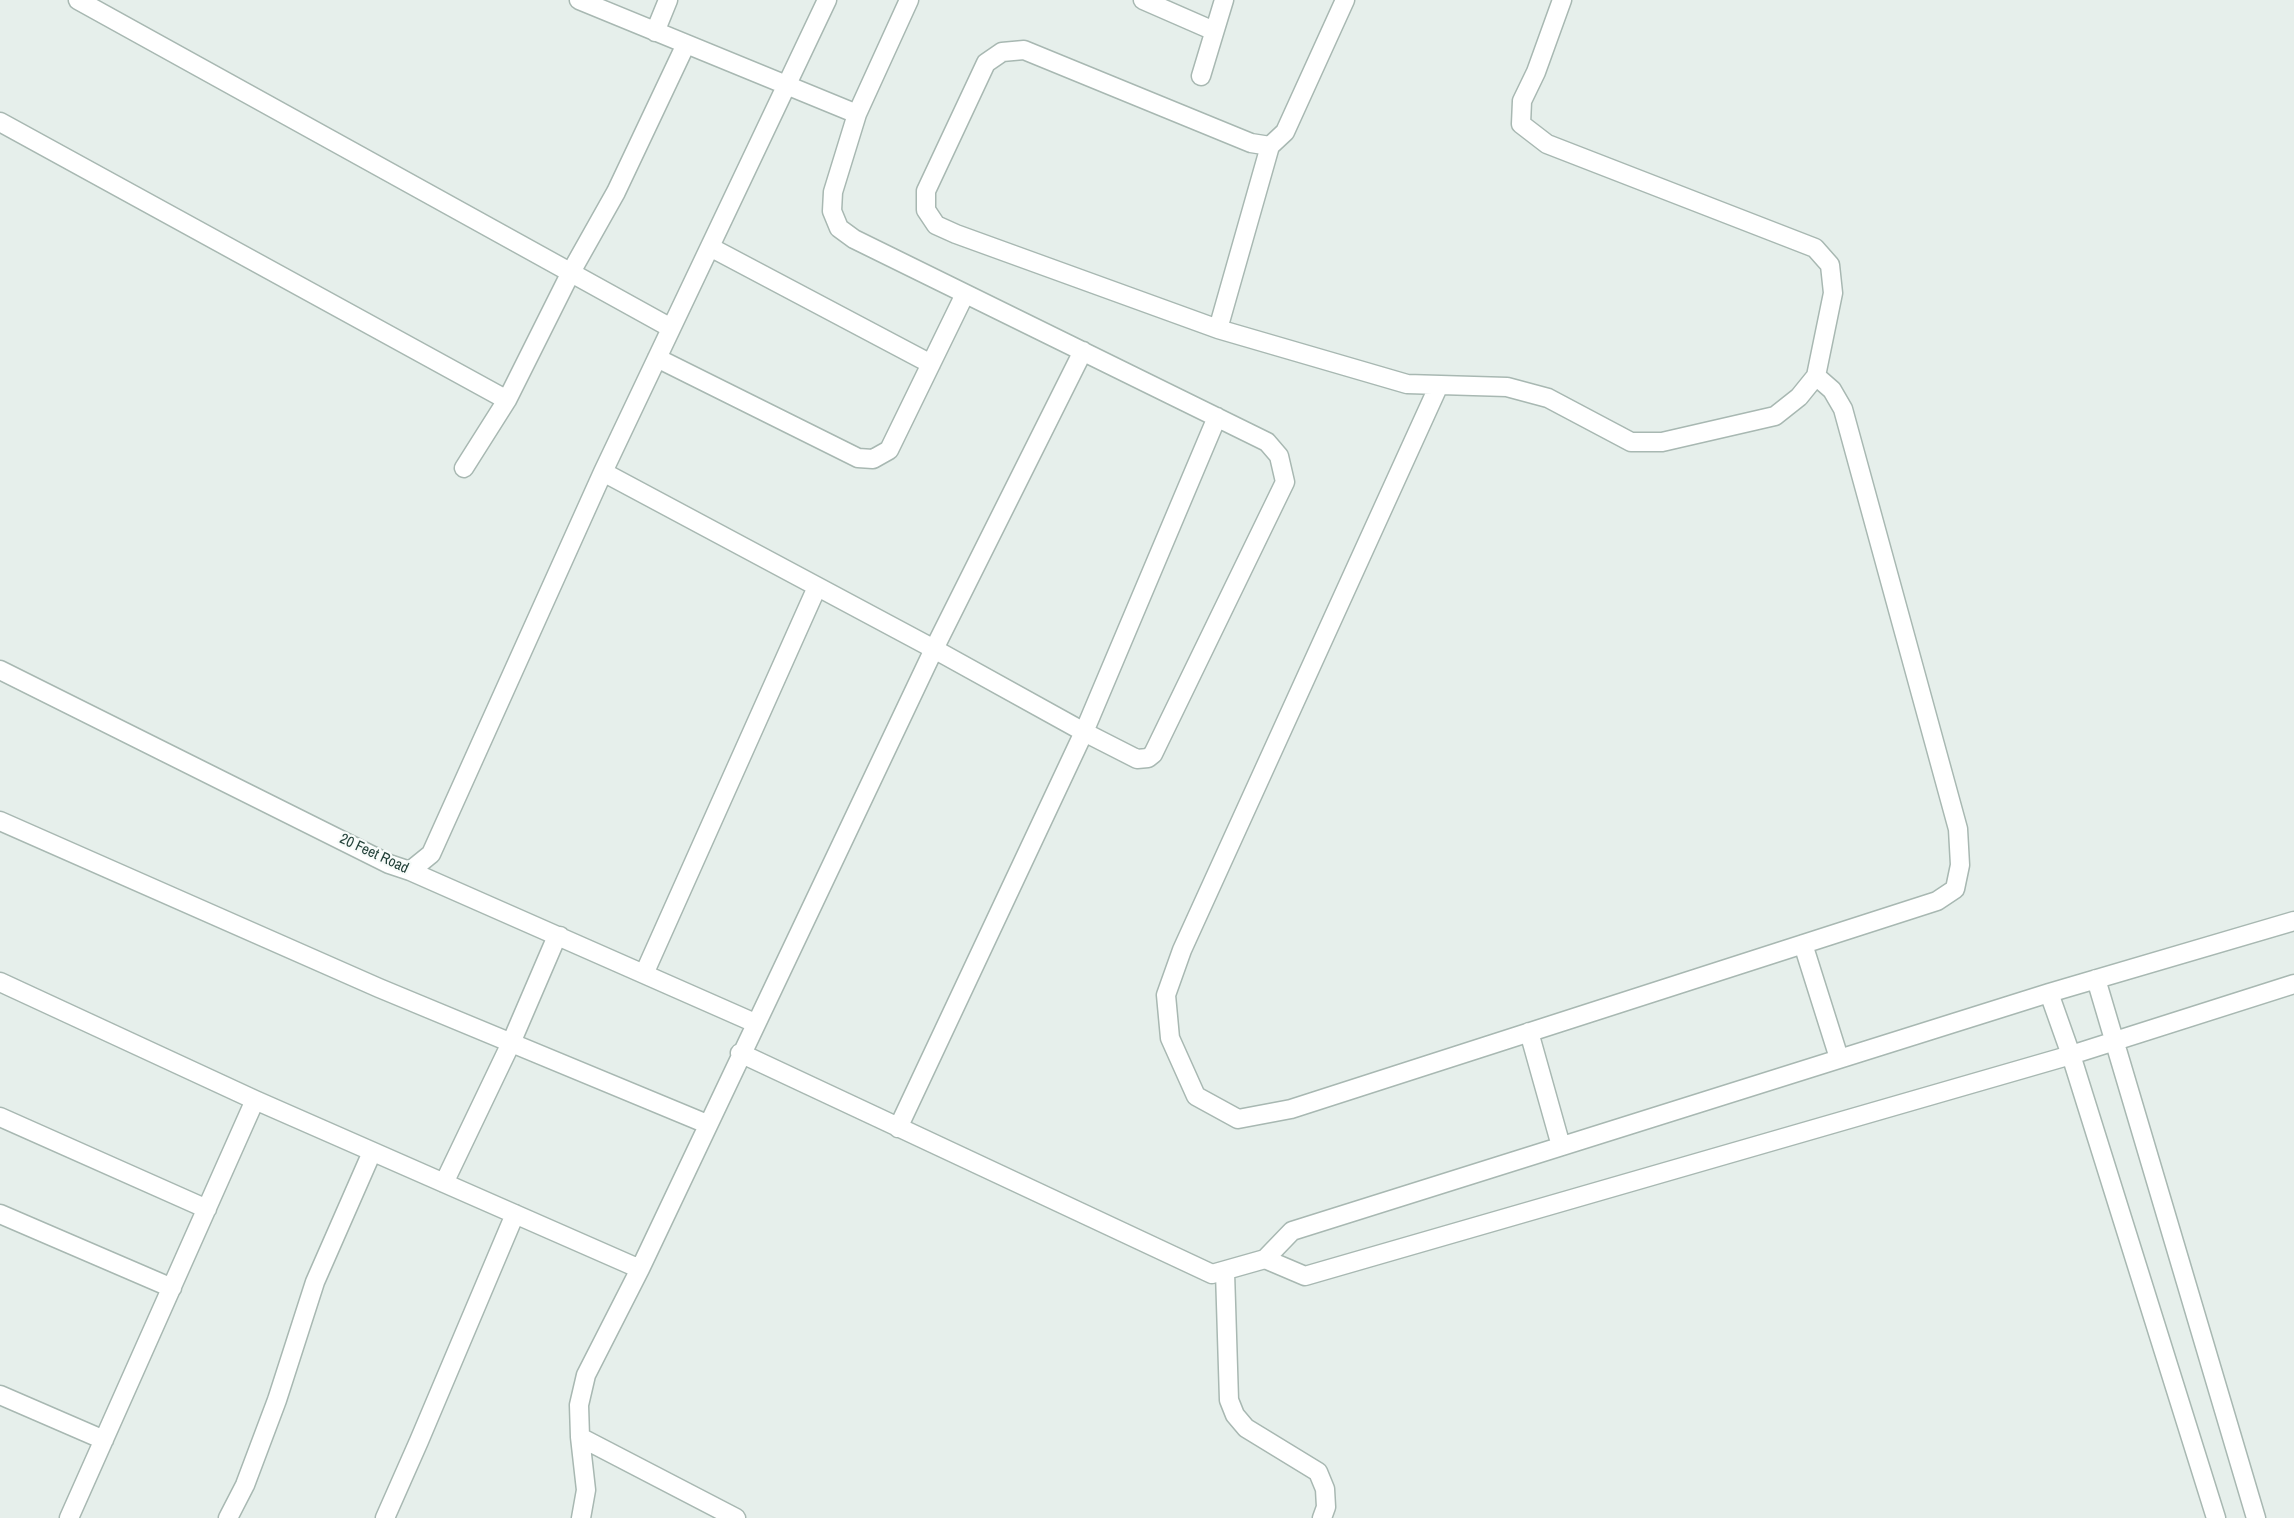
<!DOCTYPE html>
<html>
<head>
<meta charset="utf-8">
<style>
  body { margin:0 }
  canvas { display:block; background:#e6efeb }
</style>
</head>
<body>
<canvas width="2294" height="1518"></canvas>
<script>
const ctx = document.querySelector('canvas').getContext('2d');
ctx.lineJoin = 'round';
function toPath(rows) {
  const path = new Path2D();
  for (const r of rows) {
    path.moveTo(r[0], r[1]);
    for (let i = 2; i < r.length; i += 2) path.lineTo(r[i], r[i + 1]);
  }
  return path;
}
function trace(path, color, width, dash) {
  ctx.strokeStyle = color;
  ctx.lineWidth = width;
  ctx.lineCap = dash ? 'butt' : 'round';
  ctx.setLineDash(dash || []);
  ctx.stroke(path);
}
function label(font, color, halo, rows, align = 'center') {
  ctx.font = font + ' "Archivo Narrow",sans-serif';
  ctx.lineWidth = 4.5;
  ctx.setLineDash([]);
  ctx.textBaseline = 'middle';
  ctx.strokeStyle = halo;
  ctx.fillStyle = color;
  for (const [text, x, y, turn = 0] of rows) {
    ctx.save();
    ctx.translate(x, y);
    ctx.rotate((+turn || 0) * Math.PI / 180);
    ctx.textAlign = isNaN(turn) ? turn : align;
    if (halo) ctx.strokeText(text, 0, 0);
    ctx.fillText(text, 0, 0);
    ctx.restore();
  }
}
const minor = toPath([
  [78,0,671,328],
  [579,0,857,114],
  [1143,0,1214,31],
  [1345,0,1285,132,1270,146,1251,143,1024,50,1002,52,986,63,926,191,926,210,936,225,956,234,1218,329,1407,384,1507,387,1548,398,1631,442,1662,442,1775,416,1799,397,1816,376,1833,293,1830,265,1815,248,1547,144,1521,124,1522,101,1536,72,1562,0],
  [655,32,668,0],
  [1201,76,1224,0],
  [0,122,507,400],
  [710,247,931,364],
  [1218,329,1270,146],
  [657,358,858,458,873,459,889,450,965,294],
  [1439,385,1182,950,1166,995,1170,1038,1196,1096,1238,1119,1291,1109,1937,901,1955,889,1960,865,1958,829,1843,409,1832,390,1816,376],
  [464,468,507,400,571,272,616,192,686,44],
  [603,472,934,649,1084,732,1137,759,1148,758,1153,754,1285,482,1279,456,1267,442,854,239,839,228,832,211,833,192,857,114,909,0],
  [0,670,389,864,410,871,755,1023],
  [0,821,379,988,707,1124],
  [410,871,431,854,603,472,827,0],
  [1803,944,1839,1058],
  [644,974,817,587],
  [2096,979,2256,1518],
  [0,982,255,1100,640,1269],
  [2049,993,2071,1055,2216,1518],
  [1529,1032,1561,1146],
  [740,1053,1212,1274,1265,1259,1292,1231,2049,993,2294,921],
  [0,1117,207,1209],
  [898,1128,1084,732,1217,417],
  [444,1183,511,1043,554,943,560,936],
  [0,1214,172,1288],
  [1265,1259,1305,1276,2071,1055,2294,984],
  [1225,1272,1229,1400,1235,1415,1246,1428,1318,1472,1325,1489,1326,1507,1322,1518],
  [0,1395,104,1440],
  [580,1437,736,1518],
  [69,1518,255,1100],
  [228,1518,245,1485,277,1400,315,1282,372,1152],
  [385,1518,419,1441,515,1214],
  [581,1518,586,1490,580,1437,579,1405,586,1375,640,1269,934,649,1083,351]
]);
trace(minor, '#a8b8b2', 21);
trace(minor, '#fff', 18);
label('15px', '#24423a', '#f7fbf9', [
  ["20 Feet Road",374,854,25]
]);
</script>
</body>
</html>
